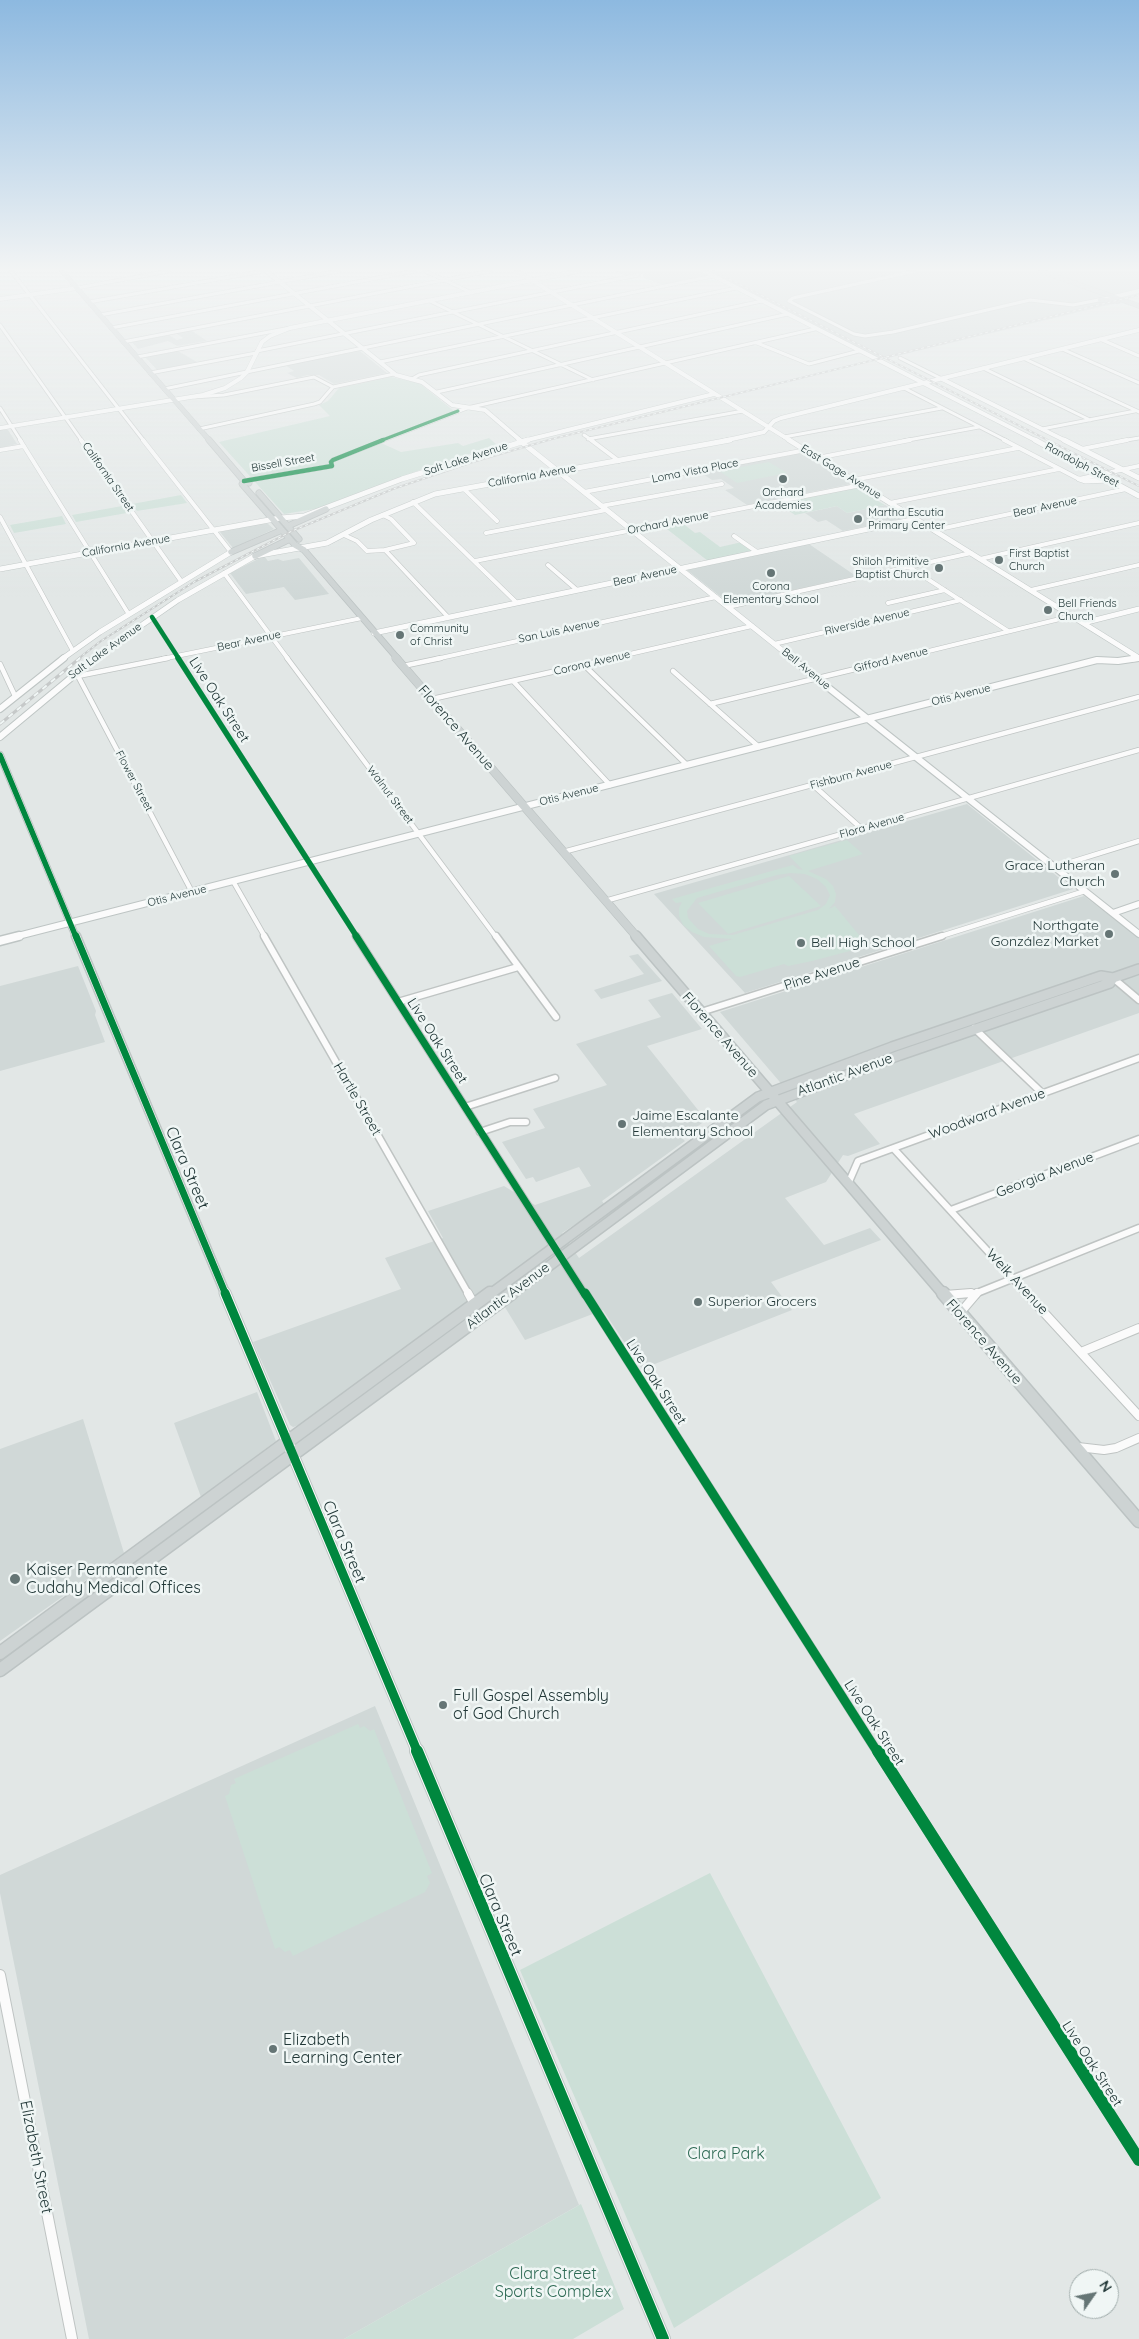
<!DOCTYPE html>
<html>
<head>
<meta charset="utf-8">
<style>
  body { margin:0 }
  #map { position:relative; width:1139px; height:2339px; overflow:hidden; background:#e2e7e6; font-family:Quicksand,sans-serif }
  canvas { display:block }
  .north { position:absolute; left:1069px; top:2269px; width:50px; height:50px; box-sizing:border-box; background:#f0f6f5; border:1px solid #9eaaa9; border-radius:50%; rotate:57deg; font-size:14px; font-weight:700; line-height:20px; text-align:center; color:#223838 }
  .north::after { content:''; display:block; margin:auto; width:18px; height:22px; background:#657575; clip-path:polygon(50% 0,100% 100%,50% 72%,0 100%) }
</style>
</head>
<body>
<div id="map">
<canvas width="1139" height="2339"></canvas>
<div class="north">N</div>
</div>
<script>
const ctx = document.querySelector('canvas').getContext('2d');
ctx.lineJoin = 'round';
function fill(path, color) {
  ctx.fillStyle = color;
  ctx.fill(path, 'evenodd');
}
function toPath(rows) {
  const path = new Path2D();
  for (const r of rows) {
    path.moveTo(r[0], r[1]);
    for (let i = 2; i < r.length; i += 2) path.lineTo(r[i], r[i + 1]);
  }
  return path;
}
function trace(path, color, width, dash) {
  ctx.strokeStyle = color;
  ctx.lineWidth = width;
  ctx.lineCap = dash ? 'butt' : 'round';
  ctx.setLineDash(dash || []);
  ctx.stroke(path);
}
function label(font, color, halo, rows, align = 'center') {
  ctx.font = font + ' Quicksand,sans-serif';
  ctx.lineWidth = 5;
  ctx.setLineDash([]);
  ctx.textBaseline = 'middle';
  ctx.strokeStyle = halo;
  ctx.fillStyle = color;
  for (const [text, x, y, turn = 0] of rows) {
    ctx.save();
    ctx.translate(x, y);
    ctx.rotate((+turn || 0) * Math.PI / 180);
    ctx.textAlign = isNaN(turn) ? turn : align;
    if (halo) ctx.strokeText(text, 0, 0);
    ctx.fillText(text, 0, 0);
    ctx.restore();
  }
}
fill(toPath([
  [616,271,700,271,709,276,663,285,641,277,644,276,643,274,634,274,629,277],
  [708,271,1139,271,1139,290,1110,298,1121,302,880,360],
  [191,330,207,341,177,346,168,341,138,349,132,342,169,335,177,340,183,338,176,333],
  [178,351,197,362,157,370,145,357],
  [360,351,387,373,334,384,319,375,308,375,297,378,287,373,294,371,285,365],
  [0,430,8,430,17,444,0,448],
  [802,453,851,484,747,505,725,490,734,488,721,479,712,480,700,472],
  [885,505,906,518,843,531,826,520,818,522,805,513,837,506,847,513],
  [265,523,268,524,274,529,233,548,220,532],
  [809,544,856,576,730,604,687,570],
  [264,556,268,561,278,559,283,561,299,558,329,594,295,600,284,587,246,594,230,573],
  [967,804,1073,889,745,993,654,894],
  [1084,896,1139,938,1139,1013,854,1114,880,1144,848,1156,843,1155,826,1182,785,1198,824,1245,870,1228,881,1240,771,1282,792,1310,642,1369,603,1310,525,1340,492,1286,299,1425,293,1427,290,1425,253,1342,401,1289,385,1258,443,1238,428,1211,504,1186,535,1205,591,1186,579,1167,536,1182,533,1177,526,1179,502,1142,545,1128,533,1109,607,1085,576,1044,661,1017,648,1000,672,993,702,1029,647,1046,706,1120,682,1138,685,1141,602,1201,605,1205,562,1233,579,1258,797,1102,720,1012],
  [638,954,662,981,601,999,594,990,644,974,629,956],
  [78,966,96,1011,95,1015,105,1042,0,1071,0,986],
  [257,1392,276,1441,201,1497,174,1423],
  [83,1419,124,1553,0,1641,0,1449],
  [375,1706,579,2205,344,2339,89,2339,0,1893,0,1875]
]), '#d0d8d7');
fill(toPath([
  [391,377,419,383,454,411,400,431,379,442,401,452,458,443,463,446,489,438,497,445,420,470,321,508,284,514,219,442,330,416,319,405,328,401,339,388],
  [769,462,787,473,737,483,719,471],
  [856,488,885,505,847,513,837,506,795,515,777,503],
  [181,495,187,503,137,511,132,504],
  [122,506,127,513,76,522,72,515],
  [62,516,66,524,14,533,10,525],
  [681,522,695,533,700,532,720,547,742,542,754,551,708,561,663,526],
  [847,840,863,854,808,871,826,879,833,886,836,894,835,902,829,909,819,914,835,906,864,941,861,948,812,961,788,966,784,964,740,977,736,976,709,946,733,939,704,937,692,932,683,925,679,916,679,908,682,902,676,903,672,899,793,865,798,869,803,870,789,856],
  [790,873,805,874,817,879,826,887,830,895,826,904,818,910,733,935,709,934,698,929,688,918,687,911,697,898,777,875],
  [789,876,821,906,728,934,698,903],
  [358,1724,360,1728,364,1726,370,1731,374,1729,432,1873,427,1876,430,1883,425,1892,293,1956,290,1950,285,1952,279,1947,275,1949,225,1796,229,1794,231,1785,236,1783,234,1779],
  [710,1873,881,2198,674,2328,520,1970],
  [581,2204,624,2309,573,2339,344,2339]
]), '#ccdfd7');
const streetFar5 = toPath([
  [11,271,144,441],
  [425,271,470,292],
  [915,271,793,298,789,301,854,334,865,336,893,332,1030,300,1073,305,1114,297],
  [77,288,169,271],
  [428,300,593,380],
  [89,302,264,271],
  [100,315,339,271],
  [0,325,82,441],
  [111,328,415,271],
  [1100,339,1139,356],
  [123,342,491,271],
  [757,343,809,364,859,351],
  [1062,349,1139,383],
  [257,351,638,275],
  [137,357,290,328],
  [900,358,942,379],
  [1023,358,1139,412],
  [380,362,736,288],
  [983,368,1090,420],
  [150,373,256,353],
  [412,379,419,375,762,301],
  [904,388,1007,441],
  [164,389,713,276],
  [437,392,788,314],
  [194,397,224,395,314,377,333,387],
  [0,408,21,441],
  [199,429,314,404,320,402,333,387,394,374],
  [1042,429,1135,411],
  [584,435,593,441],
  [784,437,942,408],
  [588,439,743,411],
  [381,441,467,408,815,329],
  [903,441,979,427],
  [1121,441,1139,438]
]);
const streetFar4 = toPath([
  [20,440,128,613],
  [81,440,181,581],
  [143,440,231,552],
  [591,440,619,461],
  [1004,440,1079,479,1139,466],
  [1082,449,1127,440],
  [0,450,24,446],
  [817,458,910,440],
  [853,480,1018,448],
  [244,481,332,466,331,462,333,460,384,440],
  [464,489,497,521],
  [584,492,806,450],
  [413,502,517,603],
  [890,503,1059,469],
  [601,506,722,484],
  [383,515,391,519,414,543,385,550],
  [0,517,73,651],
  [935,530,1126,489],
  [486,533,606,510],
  [344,535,357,541,367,551,385,550,448,617],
  [734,536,757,552],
  [980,559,1139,523],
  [475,561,861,485],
  [548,565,577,590],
  [909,567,1008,631],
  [224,573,288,659],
  [1031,590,1139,565],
  [888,603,945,590],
  [728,607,971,553],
  [152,617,179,659],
  [774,644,961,600],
  [162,659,362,618],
  [436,659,716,597],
  [608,659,752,626],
  [896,659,1072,616]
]);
const streetFar3 = toPath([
  [178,658,357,937],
  [287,658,496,937],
  [0,664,15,696],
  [584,665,687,765],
  [403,666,441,658],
  [673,671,759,747],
  [72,674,78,676,168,658],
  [78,676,192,892],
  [513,681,610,785],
  [432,699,614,658],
  [710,704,901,658],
  [813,785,862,829],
  [563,852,1139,697],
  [1055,867,1139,841],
  [233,881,265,937],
  [605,901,1139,750],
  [938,937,1085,891]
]);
const streetFar2 = toPath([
  [264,936,469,1295],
  [356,936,585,1295],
  [496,936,556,1017],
  [1113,978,1139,1000],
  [398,1002,518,967],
  [701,1012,942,936],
  [974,1028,1042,1093],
  [465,1107,555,1078],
  [480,1132,510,1122,526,1122],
  [894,1149,1028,1295],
  [848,1184,858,1161,1139,1058],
  [951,1210,1139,1139],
  [951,1295,977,1293,1139,1228],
  [976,1295,977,1293]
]);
const streetFar1 = toPath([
  [468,1293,475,1306],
  [585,1293,878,1753],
  [1026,1293,1139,1416],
  [945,1295,971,1293],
  [960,1313,977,1293],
  [1081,1352,1139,1328],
  [1078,1447,1104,1450,1116,1448,1139,1438]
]);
const street = toPath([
  [878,1751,1139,2160],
  [0,1975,72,2339]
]);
const secondaryFar5 = toPath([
  [266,271,396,375,422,382,452,405,485,410,521,441],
  [517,271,791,441],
  [704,271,1037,441],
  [1114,297,1139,291],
  [0,299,77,288],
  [942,379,1066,441],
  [0,428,203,395,225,388,241,378,247,372,262,342,270,336,290,328,579,271],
  [523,441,714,394],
  [723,441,764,432,774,421,781,418,1139,330]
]);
const secondaryFar4 = toPath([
  [519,440,793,659],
  [789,440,1139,658],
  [1035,440,1139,496],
  [1064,440,1139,478],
  [1079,479,1085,481,1110,480],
  [281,518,304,516,402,479,528,440],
  [0,569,280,518],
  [1083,623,1139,609],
  [374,633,916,519],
  [62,659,100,632,231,552],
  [93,659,178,600,255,556,327,543,371,520,435,494,730,440],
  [1133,659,1139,658]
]);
const secondaryFar3 = toPath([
  [791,658,1139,934],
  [0,709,64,658],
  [0,737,95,658],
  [0,755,76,937],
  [1113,913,1139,904],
  [14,937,1097,660,1118,661,1139,658]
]);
const secondaryFar2 = toPath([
  [76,936,226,1295],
  [0,941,19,936]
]);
const secondaryFar1 = toPath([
  [225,1293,418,1753]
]);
const secondary = toPath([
  [417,1751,663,2339]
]);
const primaryFar4 = toPath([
  [62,271,210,441],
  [1041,271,1139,306],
  [1100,300,1118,301]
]);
const primaryFar3 = toPath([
  [209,440,244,481,249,483],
  [244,481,242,484,295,545,304,550,398,659],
  [259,493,299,539],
  [288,526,326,509],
  [231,552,282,530],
  [255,556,290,539]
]);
const primaryFar2 = toPath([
  [396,658,637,937]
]);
const primaryFar1 = toPath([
  [636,936,944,1295],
  [489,1295,758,1097,892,1047,1101,976,1113,978,1139,969],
  [510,1295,766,1105,900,1055,1110,983,1113,978]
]);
const primary = toPath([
  [943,1293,1139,1521],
  [0,1653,490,1293],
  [0,1670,512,1293]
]);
trace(streetFar5, '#bfc4c3', 4.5);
trace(streetFar4, '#bfc4c3', 5);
trace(streetFar3, '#bfc4c3', 6);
trace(streetFar2, '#bfc4c3', 9);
trace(streetFar1, '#bfc4c3', 10);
trace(street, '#bfc4c3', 12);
trace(secondaryFar5, '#bec5c4', 5);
trace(secondaryFar4, '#bec5c4', 6);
trace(secondaryFar3, '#bec5c4', 8);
trace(secondaryFar2, '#bec5c4', 11);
trace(secondaryFar1, '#bec5c4', 13);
trace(secondary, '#bec5c4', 16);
trace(primaryFar4, '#bcc3c3', 5.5);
trace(primaryFar3, '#bcc3c3', 7);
trace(primaryFar2, '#bcc3c3', 9);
trace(primaryFar1, '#bcc3c3', 12);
trace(primary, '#bcc3c3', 15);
trace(streetFar5, '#fbfbfb', 3);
trace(streetFar4, '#fbfbfb', 4);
trace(streetFar3, '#fbfbfb', 4.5);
trace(streetFar2, '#fbfbfb', 6);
trace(streetFar1, '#fbfbfb', 8);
trace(street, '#fbfbfb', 10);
trace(secondaryFar5, '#fbfbfb', 4);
trace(secondaryFar4, '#fbfbfb', 5);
trace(secondaryFar3, '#fbfbfb', 6);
trace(secondaryFar2, '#fbfbfb', 8);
trace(secondaryFar1, '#fbfbfb', 11);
trace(secondary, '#fbfbfb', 14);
trace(primaryFar4, '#cdd3d3', 4.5);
trace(primaryFar3, '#cdd3d3', 5.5);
trace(primaryFar2, '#cdd3d3', 8);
trace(primaryFar1, '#cdd3d3', 9);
trace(primary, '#cdd3d3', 12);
const railFar1 = toPath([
  [713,271,1139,486],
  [78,659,101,641,194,582,292,531,393,489,473,462,552,439,1139,295]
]);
const rail = toPath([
  [0,724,80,658]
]);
trace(railFar1, '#c6c9c9', 2);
trace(rail, '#c6c9c9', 3);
trace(railFar1, '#f0f6f5', 1, [3]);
trace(rail, '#f0f6f5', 2, [5.5]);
trace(toPath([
  [380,441,458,411]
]), '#00873e', 3);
trace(toPath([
  [244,481,332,466,331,462,333,460,383,440],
  [152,617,179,659]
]), '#00873e', 4.5);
trace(toPath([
  [178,658,357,937],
  [0,755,76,937]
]), '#00873e', 5.5);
trace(toPath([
  [76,936,226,1295],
  [356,936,585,1295]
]), '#00873e', 7);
trace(toPath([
  [225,1293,418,1753],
  [585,1293,878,1753]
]), '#00873e', 9);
trace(toPath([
  [417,1751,663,2339],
  [878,1751,1139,2160]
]), '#00873e', 12);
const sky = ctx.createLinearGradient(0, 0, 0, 599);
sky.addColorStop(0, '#8db9e0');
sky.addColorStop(0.45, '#f2f4f4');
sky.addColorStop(1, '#f2f4f400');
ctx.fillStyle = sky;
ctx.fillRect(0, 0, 1139, 599);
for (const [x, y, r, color] of [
  [783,479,5,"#657575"],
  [858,519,5,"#657575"],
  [999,560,5,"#657575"],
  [939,568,5,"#657575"],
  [771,573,5,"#657575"],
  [1048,610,5,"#657575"],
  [400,635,5,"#657575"],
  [1115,874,5,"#657575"],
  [1109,934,5,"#657575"],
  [801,943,5,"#657575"],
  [622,1124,5,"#657575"],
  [698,1302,5,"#657575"],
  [15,1579,6,"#657575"],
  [443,1705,5,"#657575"],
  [273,2049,5,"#657575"]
]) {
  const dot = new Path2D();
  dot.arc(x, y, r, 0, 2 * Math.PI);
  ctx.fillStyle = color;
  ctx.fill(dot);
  trace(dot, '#f0f6f5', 2);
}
label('11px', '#223838', '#f0f6f5', [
  ["Salt Lake Avenue",466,459,-18],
  ["Bissell Street",283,463,-10],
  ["Randolph Street",1082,465,28],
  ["Loma Vista Place",695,471,-11],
  ["East Gage Avenue",841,472,32],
  ["California Avenue",532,476,-10],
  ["California Street",108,477,55],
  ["Bear Avenue",1045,507,-12],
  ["Orchard Avenue",668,523,-11],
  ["California Avenue",126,546,-10],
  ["Bear Avenue",645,576,-12],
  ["Riverside Avenue",867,622,-13],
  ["San Luis Avenue",559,631,-12],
  ["Bear Avenue",249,641,-12],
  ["Salt Lake Avenue",105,651,-36],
  ["Gifford Avenue",891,660,-14],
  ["Corona Avenue",592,663,-13],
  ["Bell Avenue",806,669,39],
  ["Otis Avenue",961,695,-14],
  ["Fishburn Avenue",851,775,-15],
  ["Flower Street",134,781,62],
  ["Walnut Street",390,795,53],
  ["Otis Avenue",569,795,-14],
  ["Flora Avenue",872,826,-16],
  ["Otis Avenue",177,896,-14]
]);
label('11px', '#223838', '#f0f6f5', [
  ["Orchard",783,493,"center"],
  ["Academies",783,506,"center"],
  ["Martha Escutia",868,513],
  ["Primary Center",868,526],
  ["First Baptist",1009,554],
  ["Church",1009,567],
  ["Shiloh Primitive",929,562,"right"],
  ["Baptist Church",929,575,"right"],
  ["Corona",771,587,"center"],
  ["Elementary School",771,600,"center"],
  ["Bell Friends",1058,604],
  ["Church",1058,617],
  ["Community",410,629],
  ["of Christ",410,642]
], 'left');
label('14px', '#223838', '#f0f6f5', [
  ["Live Oak Street",219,700,57],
  ["Florence Avenue",456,728,49],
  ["Pine Avenue",822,974,-18],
  ["Florence Avenue",720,1035,49],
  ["Live Oak Street",437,1041,57],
  ["Atlantic Avenue",845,1075,-20],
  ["Hartle Street",357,1099,60],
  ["Woodward Avenue",987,1114,-20],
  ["Georgia Avenue",1045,1175,-21],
  ["Weik Avenue",1017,1282,47],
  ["Atlantic Avenue",508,1296,-37],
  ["Florence Avenue",984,1342,49],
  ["Live Oak Street",656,1382,57],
  ["Live Oak Street",874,1723,57],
  ["Live Oak Street",1092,2064,57]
]);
label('14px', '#223838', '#f0f6f5', [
  ["Grace Lutheran",1105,866,"right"],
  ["Church",1105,882,"right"],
  ["Northgate",1099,926,"right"],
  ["González Market",1099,942,"right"],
  ["Bell High School",811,943],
  ["Jaime Escalante",632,1116],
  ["Elementary School",632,1132],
  ["Superior Grocers",708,1302]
], 'left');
label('16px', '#223838', '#f0f6f5', [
  ["Clara Street",187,1168,67],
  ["Clara Street",344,1542,67],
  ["Clara Street",500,1915,67],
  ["Elizabeth Street",36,2157,79]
]);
label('16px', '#223838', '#f0f6f5', [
  ["Kaiser Permanente",26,1570],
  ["Cudahy Medical Offices",26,1588],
  ["Full Gospel Assembly",453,1696],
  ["of God Church",453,1714],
  ["Elizabeth",283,2040],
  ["Learning Center",283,2058]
], 'left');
label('16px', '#2f6b55', '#f0f6f5', [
  ["Clara Park",726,2154],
  ["Clara Street",553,2274],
  ["Sports Complex",553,2292]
]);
</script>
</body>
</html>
